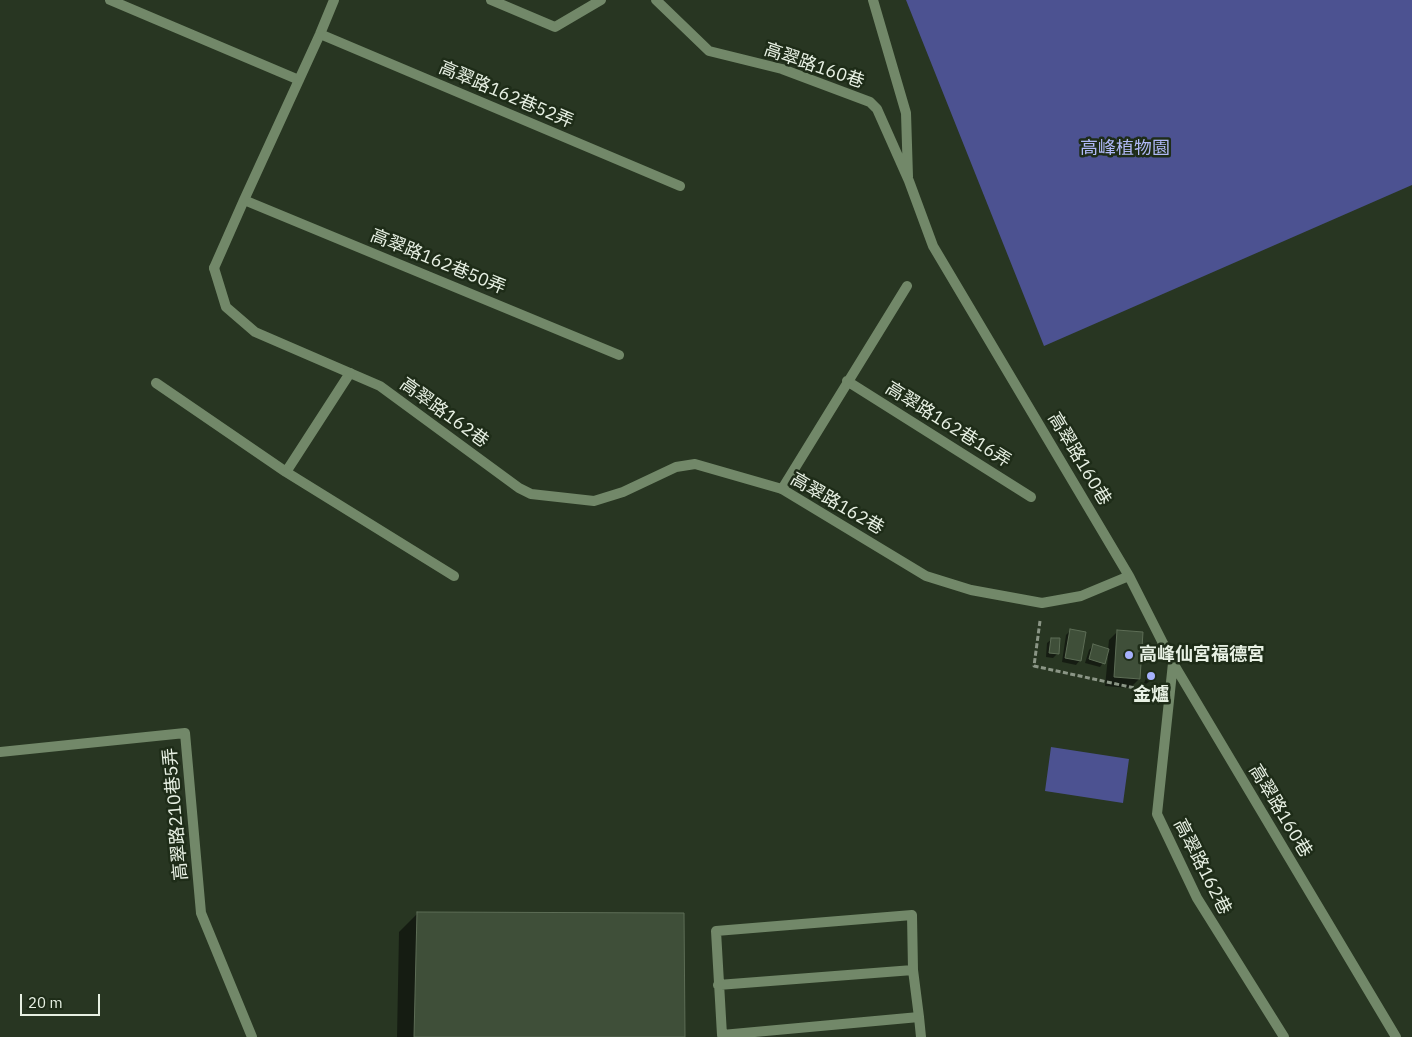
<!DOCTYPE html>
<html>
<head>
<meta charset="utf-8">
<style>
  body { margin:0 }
  #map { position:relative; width:1412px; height:1037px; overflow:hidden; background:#283622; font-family:"IBM Plex Sans",sans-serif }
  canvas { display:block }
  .scale { position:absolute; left:20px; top:994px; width:80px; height:22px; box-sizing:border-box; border:2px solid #e7f0e3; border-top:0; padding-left:6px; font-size:15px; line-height:18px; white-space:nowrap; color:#e7f0e3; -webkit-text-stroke:4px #1e2c18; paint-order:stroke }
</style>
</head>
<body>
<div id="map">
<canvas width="1412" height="1037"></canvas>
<div class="scale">20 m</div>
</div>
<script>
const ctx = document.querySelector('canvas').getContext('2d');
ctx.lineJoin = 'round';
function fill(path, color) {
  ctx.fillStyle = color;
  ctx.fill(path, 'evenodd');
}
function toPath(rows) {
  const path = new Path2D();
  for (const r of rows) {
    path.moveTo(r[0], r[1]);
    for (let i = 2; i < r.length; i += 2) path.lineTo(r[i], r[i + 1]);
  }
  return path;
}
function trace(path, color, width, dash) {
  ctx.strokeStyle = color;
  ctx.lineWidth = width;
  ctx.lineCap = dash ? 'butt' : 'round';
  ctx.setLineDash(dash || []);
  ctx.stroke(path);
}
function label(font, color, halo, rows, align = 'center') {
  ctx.font = font + ' "IBM Plex Sans","Noto Sans TC",sans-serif';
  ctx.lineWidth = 5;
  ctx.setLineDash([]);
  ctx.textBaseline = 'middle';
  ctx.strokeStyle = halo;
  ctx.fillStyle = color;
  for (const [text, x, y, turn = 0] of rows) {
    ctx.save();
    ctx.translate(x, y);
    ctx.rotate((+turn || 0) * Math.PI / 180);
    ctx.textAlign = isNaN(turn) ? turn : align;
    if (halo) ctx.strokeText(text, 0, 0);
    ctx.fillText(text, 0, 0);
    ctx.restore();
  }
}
fill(toPath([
  [906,0,1412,0,1412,185,1044,346],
  [1051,747,1129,759,1123,803,1045,791]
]), '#4c5291');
fill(toPath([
  [1070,631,1080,660,1076,665,1062,662,1066,635],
  [1118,631,1139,679,1130,688,1105,686,1108,656,1100,667,1085,663,1089,650,1093,646,1108,650,1109,640],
  [1052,639,1057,654,1053,658,1046,657,1047,643],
  [1150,673,1154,675,1153,679,1146,684,1144,683,1146,678],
  [417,914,684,1037,397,1037,399,932]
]), '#0007');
const building = toPath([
  [1070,629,1086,632,1081,661,1065,658,1070,629],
  [1117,630,1143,632,1140,679,1114,677,1117,630],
  [1051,638,1060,638,1059,654,1049,653,1051,638],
  [1093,644,1109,649,1105,664,1089,659,1093,644],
  [417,912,684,913,685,1037,414,1037,417,912]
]);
fill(building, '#3f4f39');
trace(building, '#5d6d56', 1);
trace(toPath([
  [1040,621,1034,666,1153,692]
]), '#8b9686', 3, [5, 2.5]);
trace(toPath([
  [656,0,709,51,782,69,870,102,877,109,909,181,933,246,1129,576,1173,663,1396,1037],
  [873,0,906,113,908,177],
  [214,268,226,307,255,332,380,386,519,488,531,494,594,501,623,492,676,467,695,464,782,489,926,576,971,590,1042,603,1081,596,1129,576],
  [1173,663,1157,814,1197,898,1284,1037],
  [0,752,185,733,201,913,252,1037],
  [718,985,913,970],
  [919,1017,722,1035,716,931,912,915,913,970,919,1017,921,1037]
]), '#728869', 10);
trace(toPath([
  [110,0,299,80],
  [491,0,555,27,601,0],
  [320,34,680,186],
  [244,200,619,355],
  [214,268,244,200,320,34,334,0],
  [847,381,1031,497],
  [156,383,286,472,454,576],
  [286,472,350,373],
  [782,489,907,286]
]), '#728869', 10);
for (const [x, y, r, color] of [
  [1129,655,5,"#a6b1fc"],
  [1151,676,5,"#a6b1fc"]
]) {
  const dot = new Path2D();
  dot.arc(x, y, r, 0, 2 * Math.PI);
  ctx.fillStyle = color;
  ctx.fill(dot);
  trace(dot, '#1e2c18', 2);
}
label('18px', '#e7f0e3', '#1e2c18', [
  ["高翠路160巷",814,66,19],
  ["高翠路162巷52弄",506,95,23],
  ["高翠路162巷50弄",438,262,22],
  ["高翠路162巷",444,413,36],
  ["高翠路162巷16弄",948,425,32],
  ["高翠路160巷",1079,459,59],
  ["高翠路162巷",837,504,30],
  ["高翠路160巷",1280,811,59],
  ["高翠路210巷5弄",176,814,-95],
  ["高翠路162巷",1202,867,63]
]);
label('18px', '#b0b9f6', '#1e2c18', [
  ["高峰植物園",1125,149]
]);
label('bold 18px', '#e7f0e3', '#1e2c18', [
  ["高峰仙宮福德宮",1139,655],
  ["金爐",1151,695,"center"]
], 'left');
</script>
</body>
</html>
